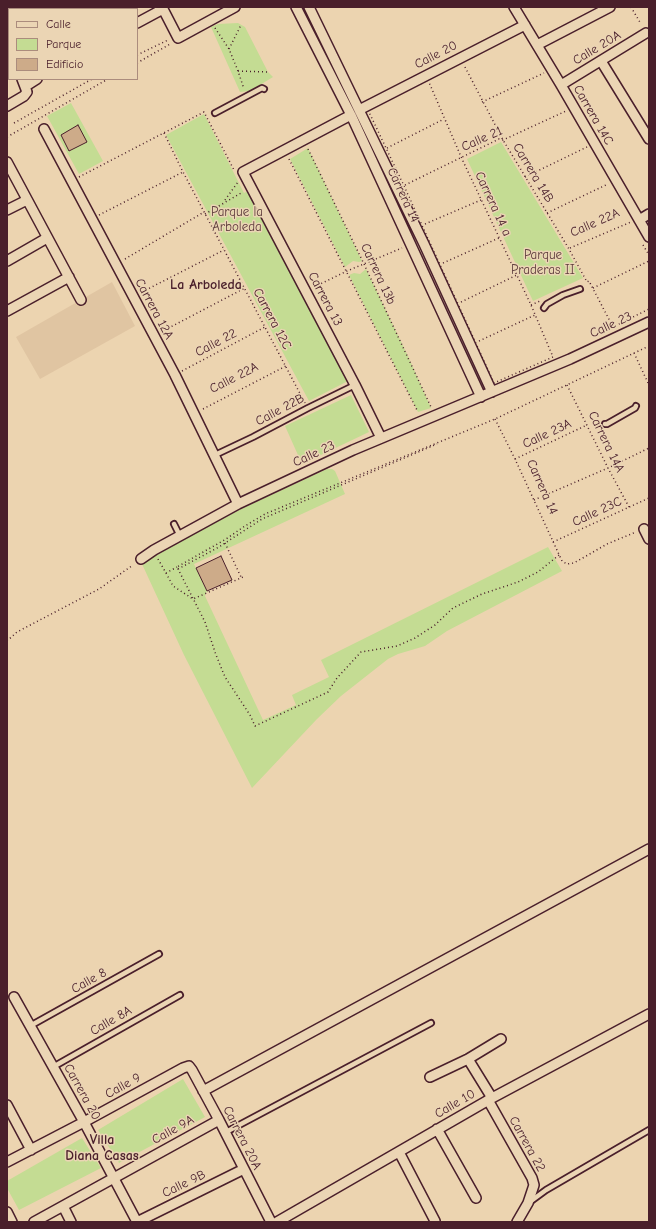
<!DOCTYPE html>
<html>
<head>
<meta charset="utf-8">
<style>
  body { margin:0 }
  #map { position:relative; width:656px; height:1229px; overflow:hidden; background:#ecd4b0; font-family:"Comic Neue",sans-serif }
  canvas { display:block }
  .frame { position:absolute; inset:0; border:8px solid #4a1f2b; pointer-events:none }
  .legend { position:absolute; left:8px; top:8px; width:130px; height:72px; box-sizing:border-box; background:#ebd5b4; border:1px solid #ab8c7d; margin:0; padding:5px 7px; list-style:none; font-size:12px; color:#4a1f2b }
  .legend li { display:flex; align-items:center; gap:8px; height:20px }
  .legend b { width:20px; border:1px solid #ab8c7d }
</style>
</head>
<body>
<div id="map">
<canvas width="656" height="1229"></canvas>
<div class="frame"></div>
<ul class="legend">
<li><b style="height:5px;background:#ebd5b4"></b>Calle</li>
<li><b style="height:11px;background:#c4dc93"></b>Parque</li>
<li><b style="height:11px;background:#cdab89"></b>Edificio</li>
</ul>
</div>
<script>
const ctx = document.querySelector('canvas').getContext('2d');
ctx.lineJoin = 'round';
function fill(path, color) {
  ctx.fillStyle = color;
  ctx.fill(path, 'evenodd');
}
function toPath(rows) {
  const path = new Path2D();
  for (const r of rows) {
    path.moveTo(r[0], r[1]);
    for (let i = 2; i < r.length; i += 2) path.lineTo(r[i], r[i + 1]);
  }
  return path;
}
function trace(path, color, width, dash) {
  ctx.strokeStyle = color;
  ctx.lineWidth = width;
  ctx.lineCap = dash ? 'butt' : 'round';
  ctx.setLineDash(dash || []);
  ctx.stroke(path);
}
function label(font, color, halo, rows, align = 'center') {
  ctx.font = font + ' "Comic Neue",sans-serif';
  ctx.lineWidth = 3;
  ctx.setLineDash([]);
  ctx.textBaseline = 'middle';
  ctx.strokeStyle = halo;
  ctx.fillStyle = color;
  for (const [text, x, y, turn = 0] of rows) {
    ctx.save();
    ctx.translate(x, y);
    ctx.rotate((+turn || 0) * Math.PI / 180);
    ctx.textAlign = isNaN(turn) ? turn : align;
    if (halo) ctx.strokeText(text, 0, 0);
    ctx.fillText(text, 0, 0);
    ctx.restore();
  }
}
fill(toPath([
  [112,282,135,326,40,379,16,337]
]), '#e0c5a2');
fill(toPath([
  [238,23,245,27,268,72,273,77,250,91,240,92,211,27,218,24],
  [71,103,103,161,79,174,47,116],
  [204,114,244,193,248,191,348,381,309,401,166,135],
  [501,142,583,278,533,301,467,159],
  [308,148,362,261,359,262,353,261,345,267,290,159],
  [366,269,408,356,431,408,418,412,349,275,354,273,360,274],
  [351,395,369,432,302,464,285,426],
  [327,469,332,469,335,471,345,494,194,564,207,591,205,596,263,720,296,705,292,695,329,677,321,660,548,547,562,571,447,631,425,646,398,654,388,659,341,696,317,719,252,788,184,655,142,564,182,540,239,510],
  [183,1079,205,1117,119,1163,98,1130],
  [82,1138,101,1168,19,1210,7,1188,7,1181]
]), '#c4dc93');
const building = toPath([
  [78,125,87,142,69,151,61,135,78,125],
  [221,556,232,580,207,591,196,568,221,556]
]);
fill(building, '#cdab89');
trace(building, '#4a1f2b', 1);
const lane = toPath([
  [215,113,262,88,264,89],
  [544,308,547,304,563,295,580,289],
  [605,424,607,424,635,408,636,406],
  [215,455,253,437,308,408,355,385],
  [174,524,180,536],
  [30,1026,159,954],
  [53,1067,180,995],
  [226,1132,431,1023],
  [531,1201,546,1190,649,1130]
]);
const street = toPath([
  [112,7,113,9],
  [162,7,178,38,235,7],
  [296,7,351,115,481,397],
  [309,7,424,244,492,392],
  [514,7,561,85,649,237],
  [71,9,75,7],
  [137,23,163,9],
  [7,45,9,43],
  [537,45,610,7],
  [7,54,9,57],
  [601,61,649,139],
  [561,85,646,33],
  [26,86,37,79],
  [7,106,24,96,27,92,22,79],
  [359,110,525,25],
  [351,115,243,172,355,385,381,438],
  [44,129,175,375,238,504],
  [7,162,81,300],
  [7,210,27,200],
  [639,220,649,214],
  [7,261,47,238],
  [7,311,69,277],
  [644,529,649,539],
  [141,559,154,550,238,504,353,450,570,359,649,322],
  [14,997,84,1122,137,1222],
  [468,1059,492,1098],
  [430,1077,468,1059,501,1039],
  [203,1091,649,849],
  [488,1100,532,1178,534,1185,528,1203,517,1222],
  [7,1105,31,1150],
  [437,1129,476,1198],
  [399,1152,435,1221],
  [7,1162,84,1122,183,1068,189,1066,192,1070,219,1120,271,1222],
  [63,1206,71,1222],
  [7,1212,12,1222],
  [34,1222,219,1120],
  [137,1222,244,1169],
  [277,1222,492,1098,649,1014]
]);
trace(lane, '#4a1f2b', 8);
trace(street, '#4a1f2b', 12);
trace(toPath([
  [631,7,641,24],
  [215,28,229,49,238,71,244,89],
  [229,49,241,25],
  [137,55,168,40],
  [137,63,170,44],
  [465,67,503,140,569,249,587,282,589,281,613,327,649,309],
  [238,71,268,72],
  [428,80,462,159,531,305,553,357,494,383,404,186,368,110,428,80],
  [482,102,544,73],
  [14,123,92,79],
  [164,133,183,172,305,403],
  [7,137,108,79],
  [387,148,444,119],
  [308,149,364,264,431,407],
  [289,159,418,412],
  [79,177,204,112,234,170],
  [525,177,587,147],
  [405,185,499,139,503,140,566,111],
  [225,200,238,182],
  [547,213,608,184],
  [205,214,243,192],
  [99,215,183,172],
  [425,224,481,200],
  [643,245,649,255],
  [570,248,631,222],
  [125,259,204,212],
  [443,263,499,238],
  [314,287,347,271,402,248],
  [593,288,649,261],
  [142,292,224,250],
  [461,302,517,275],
  [531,305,540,301],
  [161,332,245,288],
  [479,341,535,315],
  [634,353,649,385],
  [182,371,265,327],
  [567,385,608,468,629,507],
  [203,409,286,366],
  [495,419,515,459,562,561,567,564,574,563,607,544,636,532],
  [515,459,587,425],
  [534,500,608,468,649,448],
  [553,542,649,498],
  [225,543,241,577],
  [559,555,538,572,518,582,482,594,453,608,435,625,415,638,397,646,361,652,337,678,328,692,255,726,250,715,225,677,216,655,205,622,177,567,226,539,245,526,265,514,495,419,649,346],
  [158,559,166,573,177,567],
  [178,569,219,547,262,519,437,444],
  [166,573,173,586,193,599,243,577],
  [7,641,17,632,99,589,133,565]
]), '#4a1f2b', 1.5, [1, 3]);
trace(lane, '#ebd5b4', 4.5);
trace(street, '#ebd5b4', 9);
label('13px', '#4a1f2b', '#ebd5b4', [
  ["Calle 20A",597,48,-31],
  ["Calle 20",436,55,-27],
  ["Carrera 14C",593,115,60],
  ["Calle 21",482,139,-24],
  ["Carrera 14B",533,173,59],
  ["Carrera 14",403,195,65],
  ["Carrera 14 a",493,204,65],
  ["Calle 22A",595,223,-24],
  ["Carrera 13b",378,274,65],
  ["Carrera 13",325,299,62],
  ["Carrera 12A",154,309,62],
  ["Carrera 12C",272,319,62],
  ["Calle 23",611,325,-25],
  ["Calle 22",216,343,-28],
  ["Calle 22A",234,378,-27],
  ["Calle 22B",280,410,-28],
  ["Calle 23A",547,434,-25],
  ["Carrera 14A",606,442,64],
  ["Calle 23",314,454,-25],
  ["Carrera 14",542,487,66],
  ["Calle 23C",597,512,-25],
  ["Calle 8",89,981,-29],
  ["Calle 8A",111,1021,-30],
  ["Calle 9",123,1086,-29],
  ["Carrera 20",82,1092,61],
  ["Calle 10",455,1104,-30],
  ["Calle 9A",173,1130,-29],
  ["Carrera 20A",242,1138,63],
  ["Carrera 22",527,1144,61],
  ["Calle 9B",184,1184,-26]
]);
label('13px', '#5c3b3b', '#ebd5b4', [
  ["Parque la",237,212],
  ["Arboleda",237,227],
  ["Parque",543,255],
  ["Praderas II",543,270]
]);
label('bold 14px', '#4a1f2b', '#ebd5b4', [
  ["La Arboleda",206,285],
  ["Villa",102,1140],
  ["Diana Casas",102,1156]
]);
</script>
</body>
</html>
